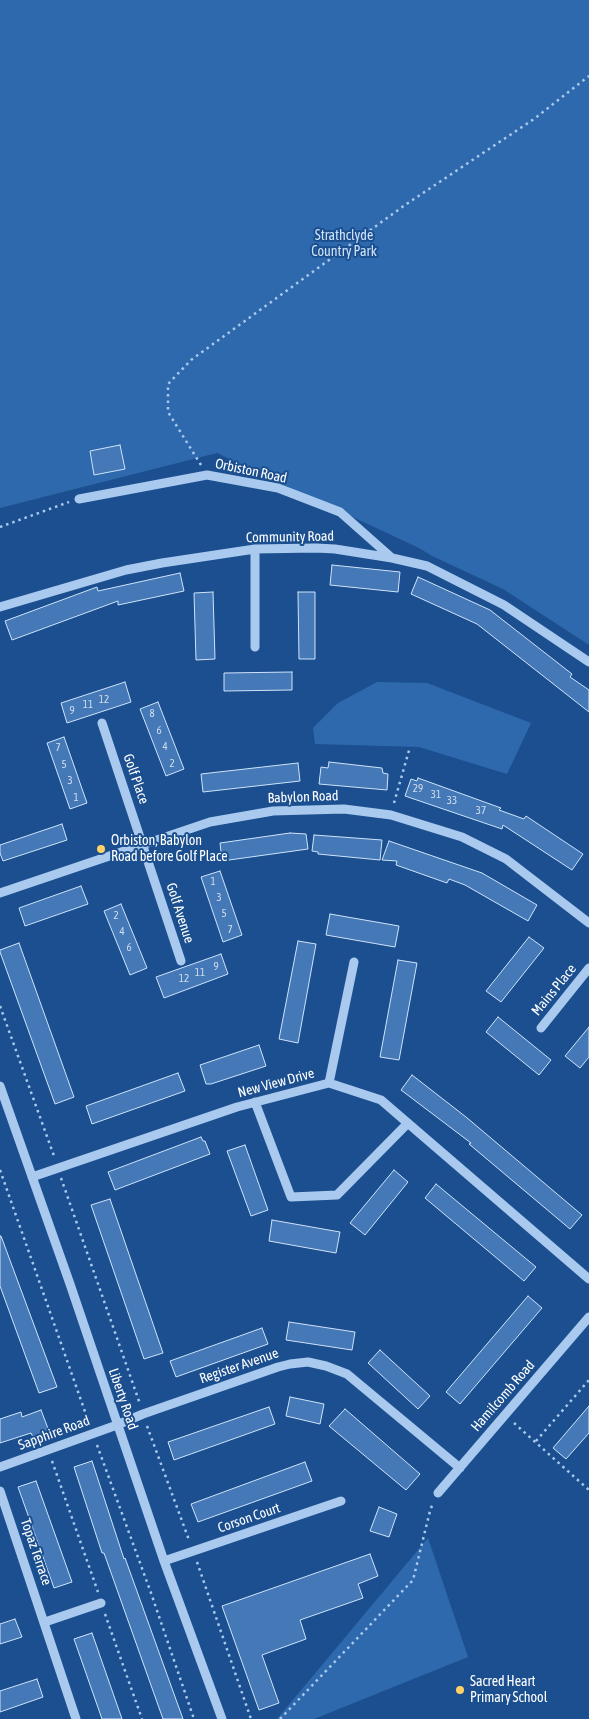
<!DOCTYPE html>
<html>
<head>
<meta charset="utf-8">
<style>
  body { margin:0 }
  canvas { display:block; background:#1b4f8f }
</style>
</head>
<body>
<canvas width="589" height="1719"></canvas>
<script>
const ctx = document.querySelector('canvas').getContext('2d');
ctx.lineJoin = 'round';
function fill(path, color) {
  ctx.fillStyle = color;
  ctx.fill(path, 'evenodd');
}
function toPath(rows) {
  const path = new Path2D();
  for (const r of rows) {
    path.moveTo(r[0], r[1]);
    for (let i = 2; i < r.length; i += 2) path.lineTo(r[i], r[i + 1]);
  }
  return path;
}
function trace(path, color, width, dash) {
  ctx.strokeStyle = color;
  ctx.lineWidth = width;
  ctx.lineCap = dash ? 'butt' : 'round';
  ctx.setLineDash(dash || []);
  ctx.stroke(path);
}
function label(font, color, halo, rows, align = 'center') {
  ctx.font = font + ' "Asap Condensed",sans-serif';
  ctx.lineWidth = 4;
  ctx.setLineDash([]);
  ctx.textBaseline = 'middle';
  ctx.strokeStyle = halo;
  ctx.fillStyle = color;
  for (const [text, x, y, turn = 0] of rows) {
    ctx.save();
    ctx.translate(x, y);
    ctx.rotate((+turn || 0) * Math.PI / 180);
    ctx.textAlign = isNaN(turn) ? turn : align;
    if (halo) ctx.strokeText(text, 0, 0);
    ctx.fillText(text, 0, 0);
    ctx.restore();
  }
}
fill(toPath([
  [0,0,589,0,589,645,503,589,432,556,419,548,261,474,242,468,242,465,217,453,0,508],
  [377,682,427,683,531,723,507,774,419,747,315,744,313,728,338,703],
  [428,1538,468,1657,314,1719,277,1719]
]), '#2e69ad');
const building = toPath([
  [120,445,125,469,94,475,90,451,120,445],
  [332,565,400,572,398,592,330,585,332,565],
  [180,573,184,591,118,605,118,601,12,640,5,621,97,587,98,591,180,573],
  [418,577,490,610,572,674,570,677,589,690,589,712,477,624,411,594,418,577],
  [213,592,215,659,196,660,194,593,213,592],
  [298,592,315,592,315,659,299,659,298,592],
  [292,672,292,690,224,691,224,673,292,672],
  [125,682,131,702,67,723,61,703,125,682],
  [158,702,184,769,166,776,140,709,158,702],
  [64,737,87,803,70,809,47,743,64,737],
  [329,762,382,768,383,773,388,774,387,790,319,784,321,767,328,768,329,762],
  [298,763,300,781,203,792,201,774,298,763],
  [418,778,501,808,499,810,524,819,526,816,583,854,572,870,503,825,502,829,405,796,411,779,417,781,418,778],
  [62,824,67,840,3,861,0,853,0,845,62,824],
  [290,833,306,834,308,849,222,861,220,843,290,833],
  [314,835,382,840,380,860,318,854,318,852,312,851,314,835],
  [389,841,482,873,537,905,528,921,465,885,449,879,447,883,396,865,397,861,382,860,389,841],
  [220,871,242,935,223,942,201,877,220,871],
  [81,886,88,904,25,926,19,908,81,886],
  [121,904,147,968,130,975,104,911,121,904],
  [330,914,399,926,395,947,326,935,330,914],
  [529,937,544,948,501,1002,486,991,529,937],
  [298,941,316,944,298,1043,279,1039,298,941],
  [19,943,74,1097,55,1104,0,952,0,950,19,943],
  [221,954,228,974,164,998,156,977,221,954],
  [398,960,417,963,399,1060,380,1057,398,960],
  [498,1017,551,1060,539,1075,486,1032,498,1017],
  [589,1027,589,1057,580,1068,565,1056,589,1027],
  [259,1045,266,1066,211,1084,206,1084,200,1065,259,1045],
  [178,1073,185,1091,92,1124,86,1106,178,1073],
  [412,1075,466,1117,582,1215,570,1229,469,1144,471,1143,401,1090,412,1075],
  [201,1137,203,1141,205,1141,210,1154,115,1190,108,1172,201,1137],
  [245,1145,268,1210,251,1216,227,1151,245,1145],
  [394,1170,408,1182,365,1235,350,1223,394,1170],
  [436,1184,536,1267,524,1281,425,1198,436,1184],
  [110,1199,163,1353,144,1359,91,1205,110,1199],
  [272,1220,340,1232,336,1253,269,1241,272,1220],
  [0,1236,1,1236,57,1387,39,1393,0,1286,0,1236],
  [528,1296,542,1308,460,1404,446,1392,528,1296],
  [289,1322,355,1332,352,1350,286,1340,289,1322],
  [262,1328,268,1344,176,1377,170,1361,262,1328],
  [380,1350,430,1396,418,1409,368,1363,380,1350],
  [290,1397,324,1404,320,1424,286,1416,290,1397],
  [589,1406,589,1433,566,1459,553,1448,589,1406],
  [269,1407,275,1424,174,1460,168,1442,269,1407],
  [345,1409,420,1474,406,1490,329,1426,345,1409],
  [41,1410,49,1431,33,1437,31,1433,0,1443,0,1419,21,1412,22,1417,41,1410],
  [92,1461,124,1559,125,1558,183,1719,163,1719,104,1553,102,1553,74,1467,92,1461],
  [305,1462,312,1481,198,1522,191,1504,305,1462],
  [36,1481,72,1582,54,1588,18,1487,36,1481],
  [379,1507,397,1514,389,1537,370,1531,379,1507],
  [370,1554,378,1576,358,1584,363,1598,300,1620,306,1639,262,1655,279,1703,259,1710,222,1606,370,1554],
  [15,1619,22,1637,0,1644,0,1624,15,1619],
  [92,1633,122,1719,102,1719,74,1639,92,1633],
  [37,1679,43,1697,0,1712,0,1691,37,1679]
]);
fill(building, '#4478b7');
trace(building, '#cfe3fa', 1);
trace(toPath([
  [201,465,168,412,168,384,191,360,405,205,534,119,589,76],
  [0,527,69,502],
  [394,803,410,747],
  [0,1006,54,1156],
  [0,1170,89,1423],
  [61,1178,140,1404],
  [514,1423,589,1490],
  [147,1426,189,1540],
  [536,1441,589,1380],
  [97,1445,151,1593,194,1719],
  [52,1461,98,1592],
  [197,1562,251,1719],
  [105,1614,142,1719],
  [280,1719,413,1580,430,1511,433,1503]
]), '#a9c9ee', 2.5, [2.5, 4]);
trace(toPath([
  [79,499,207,475,278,488,340,512,392,558],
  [0,607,126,570,162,563,255,549,316,548,335,549,392,558,427,566,504,605,589,662],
  [255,647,255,549],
  [102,723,181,961],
  [0,893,210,822,273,811,344,809,391,815,462,837,506,859,589,923],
  [541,1028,589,968],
  [329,1083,354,962],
  [0,1086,70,1284,164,1561,222,1719],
  [255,1102,291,1197,337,1195,408,1123],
  [32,1177,237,1107,329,1083,381,1100,589,1279],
  [0,1467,117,1425,143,1414,278,1367,290,1364,308,1362,326,1366,347,1374,460,1468],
  [0,1491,76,1719],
  [438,1493,589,1317],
  [164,1561,341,1501],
  [45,1622,101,1603]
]), '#a9c9ee', 9);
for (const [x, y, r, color] of [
  [101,849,5,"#ffd166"],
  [460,1690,5,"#ffd166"]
]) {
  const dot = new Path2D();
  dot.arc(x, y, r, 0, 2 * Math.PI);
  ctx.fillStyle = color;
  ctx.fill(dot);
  trace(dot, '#1b4f8f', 2);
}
label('11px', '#d0dded', null, [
  ["12",104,700],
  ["11",88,705],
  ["9",72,711],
  ["8",152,714],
  ["6",159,731],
  ["4",165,747],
  ["7",58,748],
  ["2",172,764],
  ["5",64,765],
  ["3",70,781],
  ["29",418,789],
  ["31",436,795],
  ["1",76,798],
  ["33",452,801],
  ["37",481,811],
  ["1",213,882],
  ["3",219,898],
  ["5",224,914],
  ["2",116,916],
  ["7",230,930],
  ["4",122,932],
  ["6",129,948],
  ["9",216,967],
  ["11",200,973],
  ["12",184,979]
]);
label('14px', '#cfe3fa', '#1b4f8f', [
  ["Strathclyde",344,236],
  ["Country Park",344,252]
]);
label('14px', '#fff', '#1b4f8f', [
  ["Orbiston Road",251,471,12],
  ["Community Road",290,537,-1],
  ["Golf Place",136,779,71],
  ["Babylon Road",303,797,-2],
  ["Golf Avenue",180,913,72],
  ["Mains Place",554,990,-51],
  ["New View Drive",276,1083,-15],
  ["Register Avenue",239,1366,-19],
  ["Hamilcomb Road",503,1396,-49],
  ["Liberty Road",123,1399,71],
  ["Sapphire Road",54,1433,-20],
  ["Corson Court",249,1518,-19],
  ["Topaz Terrace",36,1552,71]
]);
label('14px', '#fff', '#1b4f8f', [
  ["Orbiston, Babylon",111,841],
  ["Road before Golf Place",111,857],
  ["Sacred Heart",470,1682],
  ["Primary School",470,1698]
], 'left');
</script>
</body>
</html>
